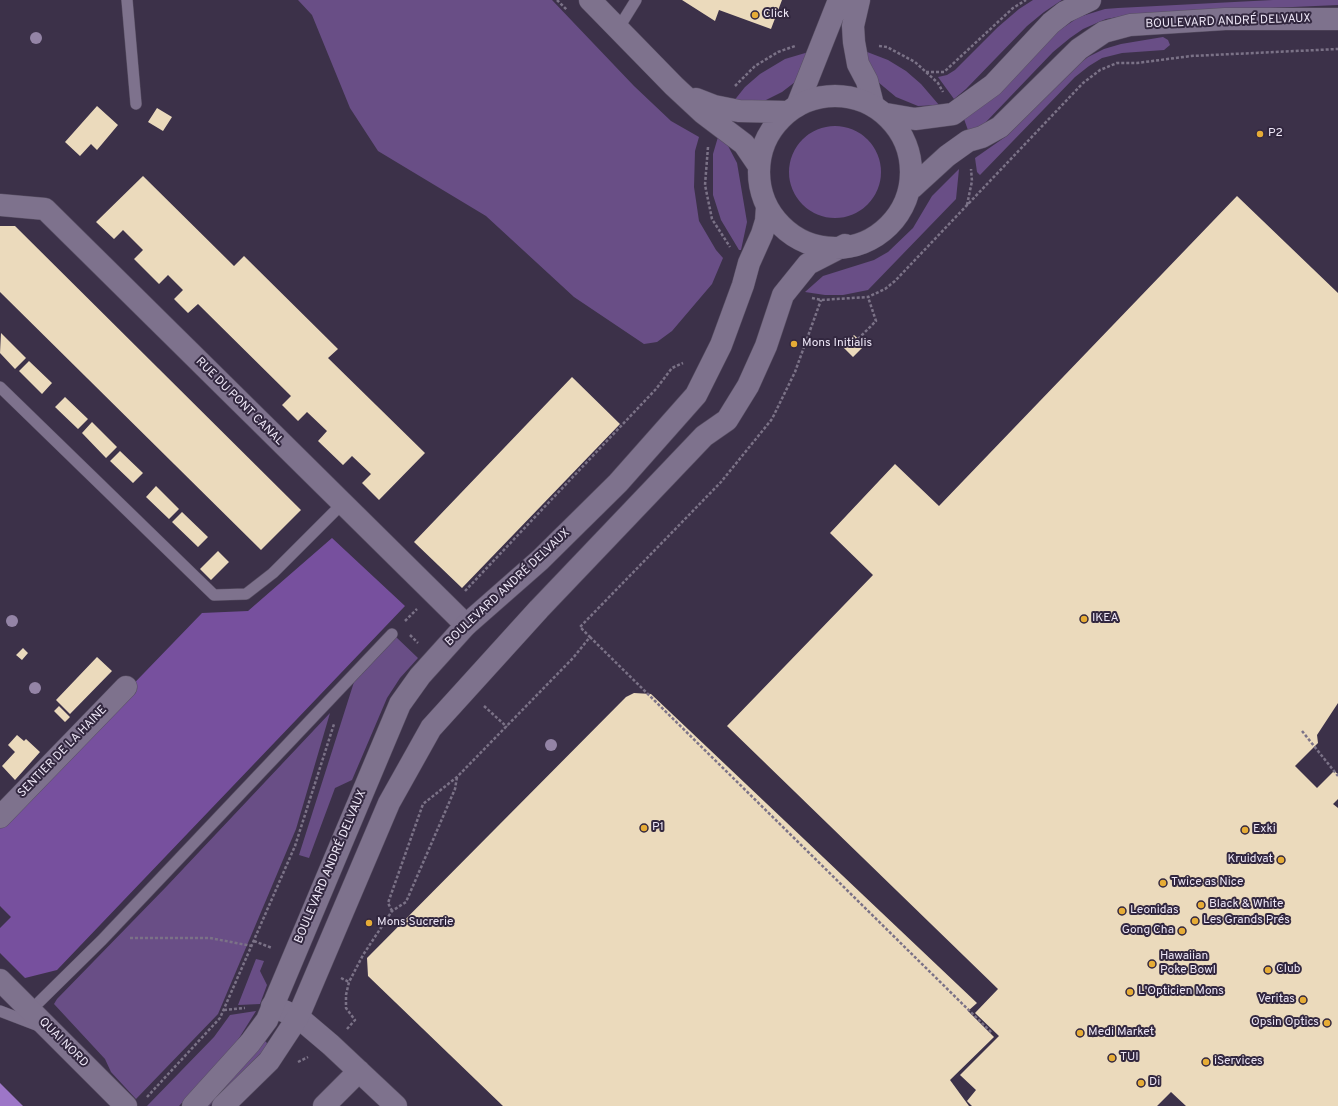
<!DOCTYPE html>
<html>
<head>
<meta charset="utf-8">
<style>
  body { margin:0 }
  canvas { display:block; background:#3c3149 }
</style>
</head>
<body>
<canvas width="1338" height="1106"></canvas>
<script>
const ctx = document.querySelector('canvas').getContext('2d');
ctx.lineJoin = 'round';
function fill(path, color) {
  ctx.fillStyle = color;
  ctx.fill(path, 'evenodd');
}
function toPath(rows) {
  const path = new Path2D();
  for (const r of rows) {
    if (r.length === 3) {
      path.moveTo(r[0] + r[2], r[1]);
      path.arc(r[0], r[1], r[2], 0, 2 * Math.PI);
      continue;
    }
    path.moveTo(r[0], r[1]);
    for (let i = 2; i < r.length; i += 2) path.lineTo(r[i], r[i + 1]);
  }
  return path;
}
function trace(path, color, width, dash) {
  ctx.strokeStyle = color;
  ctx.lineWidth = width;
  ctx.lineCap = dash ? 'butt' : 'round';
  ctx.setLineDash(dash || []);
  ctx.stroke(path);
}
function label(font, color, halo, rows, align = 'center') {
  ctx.font = font + ' Overpass,sans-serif';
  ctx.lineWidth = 4;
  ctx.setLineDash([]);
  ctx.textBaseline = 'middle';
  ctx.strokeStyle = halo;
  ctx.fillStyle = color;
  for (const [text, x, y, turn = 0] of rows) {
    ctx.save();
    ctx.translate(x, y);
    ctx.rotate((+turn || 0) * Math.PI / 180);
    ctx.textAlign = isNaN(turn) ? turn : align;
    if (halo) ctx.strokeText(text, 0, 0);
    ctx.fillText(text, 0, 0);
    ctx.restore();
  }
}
fill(toPath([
  [298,0,552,0,634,86,671,121,699,137,695,151,694,187,699,221,716,250,723,258,712,284,672,331,657,342,644,344,574,297,486,216,378,151,350,108,312,15],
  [1033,0,1062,0,1044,12,1027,26,966,89,954,99,938,77,947,75,955,70,998,27,1019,9],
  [1273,0,1338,0,1338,5,1135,14,1106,19,1083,29,1070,38,1053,52,985,123,969,133,964,119,986,103,1049,37,1079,17,1105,9,1118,8],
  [1163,37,1168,40,1170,45,1164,50,1122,53,1102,58,1089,66,1075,77,980,175,977,172,975,158,1008,135,1040,100,1074,68,1088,57,1104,49,1121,44],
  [862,50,888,60,906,71,921,84,939,105,918,106,896,97,878,82],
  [812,51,795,82,782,92,766,100,748,104,733,102,745,87,760,74,785,59],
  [835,172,46],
  [718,137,726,142,737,163,747,222,741,250,739,250,721,220,713,195,713,154],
  [959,169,956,199,868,290,843,295,825,295,805,292,823,276,874,260,888,252,913,228,932,196],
  [396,637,418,658,400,678,387,698,352,780,335,788,309,858,299,855,354,682],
  [330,713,296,829,218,1014,136,1099,111,1072,105,1059,54,1004,57,999,167,886],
  [256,959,264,961,260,971,267,985,260,1004,238,1005],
  [256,1011,231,1051,179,1106,147,1106,214,1037,230,1015],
  [265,1041,267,1043,266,1048,209,1106,200,1106]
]), '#694e86');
fill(toPath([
  [332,538,405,606,57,970,25,978,0,953,0,928,11,917,0,906,0,822,202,613,248,611]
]), '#77509e');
fill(toPath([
  [0,1083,23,1106,0,1106]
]), '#9d76c7');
fill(toPath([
  [682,0,782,0,771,29,719,10,715,21],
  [97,106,118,125,97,150,91,144,80,156,65,142],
  [157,108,172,117,163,131,148,122],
  [143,176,234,266,244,256,338,349,328,358,425,453,379,500,362,483,371,474,352,456,343,465,318,441,327,431,307,412,298,421,282,405,291,396,198,304,188,313,174,299,183,290,168,275,159,284,134,259,143,250,123,230,114,239,96,222],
  [1237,196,1338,293,1338,703,1317,735,1318,743,1295,766,1317,788,1334,771,1338,774,1338,799,1333,804,1338,808,1338,1106,1186,1106,1171,1092,1157,1106,972,1106,967,1101,976,1090,960,1075,999,1036,975,1013,998,989,727,726,873,575,830,533,895,464,939,506],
  [0,226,15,226,301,510,261,550,0,292],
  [1,333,26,358,15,369,0,353],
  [854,335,865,345,853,357,843,347],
  [29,361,52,383,42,394,19,371],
  [572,377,620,424,462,588,414,542],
  [65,397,88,419,78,429,55,407],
  [92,422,117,447,106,458,82,433],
  [120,451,143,473,133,483,110,461],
  [156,486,179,509,169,519,146,497],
  [182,512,208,537,198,547,172,522],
  [218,551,229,562,211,580,200,569],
  [23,648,28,653,22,660,16,655],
  [97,657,112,671,70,714,56,700],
  [634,693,651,694,977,1003,968,1011,994,1037,950,1080,969,1106,503,1106,368,976,367,958,626,697],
  [59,706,70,717,65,722,54,711],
  [17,735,24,741,26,739,40,752,15,780,2,766,15,752,8,745]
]), '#ebdabc');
const service = toPath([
  [127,0,136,104],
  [618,29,636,0],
  [0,387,214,595,246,594,273,573,342,504],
  [31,1010,102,940,392,634],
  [0,1011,39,1026]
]);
const minor = toPath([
  [859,0,853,26,854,42,858,64,867,81,873,105],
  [797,106,839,0],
  [0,205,45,209,466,625],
  [0,817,126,687],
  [0,980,126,1106],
  [272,1006,298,1017,331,1045,396,1106],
  [324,1106,359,1071]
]);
const tertiary = toPath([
  [590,0,674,86,703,113,744,144,759,166],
  [835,172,76],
  [696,99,714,106,739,111,787,112],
  [886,114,915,119,953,114,993,85,1051,23,1065,12,1090,0],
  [912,188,947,156,968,141,982,137,1000,127,1079,49,1104,32,1130,25,1225,19,1338,19],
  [193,1106,250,1043,267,1020,400,704,420,676,466,625,540,560,618,483,696,395,721,345,743,285,749,263,762,234,766,221,767,207],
  [223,1106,269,1061,298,1017,389,803,431,728,539,609,704,436,727,420,748,386,766,346,783,295,808,264,845,245]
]);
trace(service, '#584f63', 12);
trace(minor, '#584f63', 23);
trace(tertiary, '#584f63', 23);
trace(toPath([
  [557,0,567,10],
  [879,46,887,47,915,62,938,83,943,92],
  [926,72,944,72,1013,8,1026,0],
  [735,86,755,66,778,52,795,46],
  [708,147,705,185,712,219,730,247],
  [967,205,972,181,971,169],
  [812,298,821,300,868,297,885,289,895,281,1083,83,1100,70,1117,63,1137,63,1191,56,1338,49],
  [858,339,876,321,868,297],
  [465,591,656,389,672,368,683,363],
  [405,621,417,609],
  [410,635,418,643],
  [590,637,992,1033],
  [484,706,507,727],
  [1302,731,1338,776],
  [392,911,388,903,423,804,457,777,573,658,590,637,580,627,721,482,772,419,795,372,821,300],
  [130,938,210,938,252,946],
  [254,941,272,948],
  [341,978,349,982],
  [224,1010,245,1008],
  [347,1029,355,1020,346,1008,346,995,349,982,363,955,392,911,406,902,455,789,457,777],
  [298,1062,308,1057],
  [147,1097,220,1018,295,846,334,724]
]), '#7b7287', 2.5, [3, 2]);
trace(service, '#7e728d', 11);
trace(minor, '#7e728d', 22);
trace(tertiary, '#7e728d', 22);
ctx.fillStyle = '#9484a6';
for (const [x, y] of [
  [36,38],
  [12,621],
  [35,688],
  [551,745]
]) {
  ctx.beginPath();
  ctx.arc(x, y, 6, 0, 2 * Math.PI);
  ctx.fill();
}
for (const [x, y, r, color] of [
  [755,15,4,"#e6ac36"],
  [1260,134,4,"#e6ac36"],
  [794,344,4,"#e6ac36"],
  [1084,619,4,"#e6ac36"],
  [644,828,4,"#e6ac36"],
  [1245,830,4,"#e6ac36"],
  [1281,860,4,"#e6ac36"],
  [1163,883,4,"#e6ac36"],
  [1201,905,4,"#e6ac36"],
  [1122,911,4,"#e6ac36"],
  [1195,921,4,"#e6ac36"],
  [369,923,4,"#e6ac36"],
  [1182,931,4,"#e6ac36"],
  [1152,964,4,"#e6ac36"],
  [1268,970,4,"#e6ac36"],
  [1130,992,4,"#e6ac36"],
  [1303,1000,4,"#e6ac36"],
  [1327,1023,4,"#e6ac36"],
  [1080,1033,4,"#e6ac36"],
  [1112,1058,4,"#e6ac36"],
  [1206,1062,4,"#e6ac36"],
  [1141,1083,4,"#e6ac36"]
]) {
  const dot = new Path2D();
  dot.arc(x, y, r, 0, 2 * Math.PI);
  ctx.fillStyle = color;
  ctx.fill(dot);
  trace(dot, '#32273f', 1.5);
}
label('12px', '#eee7f7', '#32273f', [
  ["Click",763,15],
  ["P2",1268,134],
  ["Mons Initialis",802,344],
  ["IKEA",1092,619],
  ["P1",652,828],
  ["Exki",1253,830],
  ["Kruidvat",1273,860,"right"],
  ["Twice as Nice",1171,883],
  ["Black & White",1209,905],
  ["Leonidas",1130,911],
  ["Les Grands Prés",1203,921],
  ["Mons Sucrerie",377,923],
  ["Gong Cha",1174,931,"right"],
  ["Hawaiian",1160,957],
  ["Poke Bowl",1160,971],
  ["Club",1276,970],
  ["L'Opticien Mons",1138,992],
  ["Veritas",1295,1000,"right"],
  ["Opsin Optics",1319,1023,"right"],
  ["Medi Market",1088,1033],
  ["TUI",1120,1058],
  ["iServices",1214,1062],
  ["Di",1149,1083]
], 'left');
label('12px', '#eee7f7', '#32273f', [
  ["BOULEVARD ANDRÉ DELVAUX",1228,22,-2],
  ["RUE DU PONT CANAL",239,402,45],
  ["BOULEVARD ANDRÉ DELVAUX",508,588,-43],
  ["SENTIER DE LA HAINE",63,752,-46],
  ["BOULEVARD ANDRÉ DELVAUX",331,867,-67],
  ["QUAI NORD",63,1043,45]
]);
</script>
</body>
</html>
